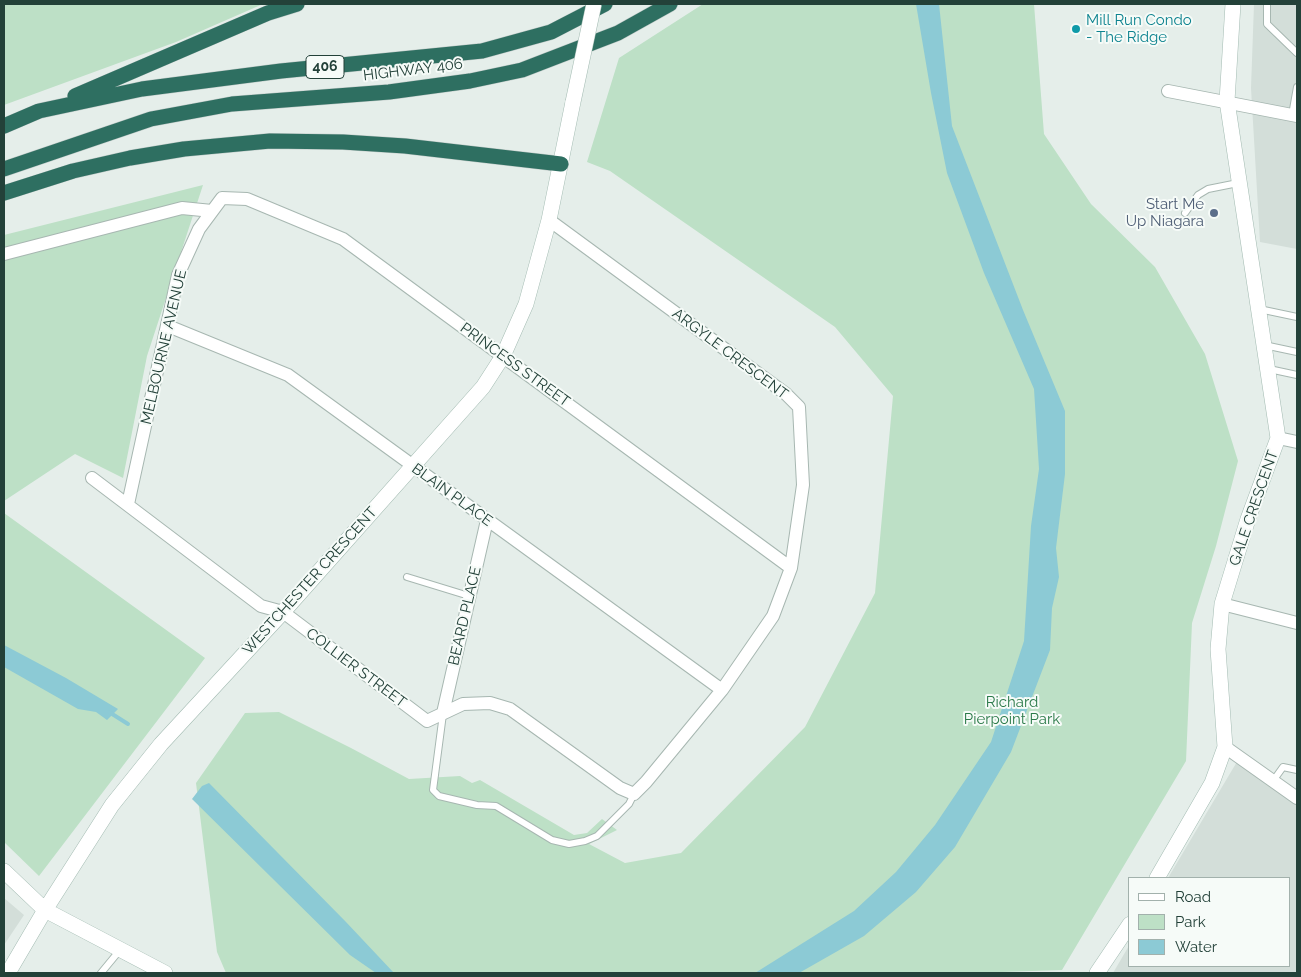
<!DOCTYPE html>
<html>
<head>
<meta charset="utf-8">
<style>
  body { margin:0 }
  #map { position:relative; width:1301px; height:977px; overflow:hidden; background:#e5eeea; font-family:Raleway,sans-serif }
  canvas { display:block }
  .frame { position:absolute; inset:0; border:5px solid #234139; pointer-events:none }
  .legend { position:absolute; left:1128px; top:877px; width:162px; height:90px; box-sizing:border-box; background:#f6fbf8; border:1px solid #a2b1ac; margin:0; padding:6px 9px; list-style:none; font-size:15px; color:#234139 }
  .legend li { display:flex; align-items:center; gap:10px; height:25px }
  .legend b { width:25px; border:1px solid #a2b1ac }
</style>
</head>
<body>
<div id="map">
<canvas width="1301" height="977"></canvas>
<div class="frame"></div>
<ul class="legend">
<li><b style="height:6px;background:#fff"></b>Road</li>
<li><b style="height:14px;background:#bde0c6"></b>Park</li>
<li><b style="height:14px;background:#8ccad5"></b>Water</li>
</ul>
</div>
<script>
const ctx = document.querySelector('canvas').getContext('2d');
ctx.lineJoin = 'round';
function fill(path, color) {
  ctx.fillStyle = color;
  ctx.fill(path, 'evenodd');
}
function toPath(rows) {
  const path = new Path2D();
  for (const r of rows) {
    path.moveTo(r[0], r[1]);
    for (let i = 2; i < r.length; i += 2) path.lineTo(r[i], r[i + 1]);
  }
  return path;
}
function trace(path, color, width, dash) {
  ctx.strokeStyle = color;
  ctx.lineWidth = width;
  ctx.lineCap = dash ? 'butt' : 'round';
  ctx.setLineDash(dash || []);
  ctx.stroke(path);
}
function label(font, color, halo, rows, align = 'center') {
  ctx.font = font + ' Raleway,sans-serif';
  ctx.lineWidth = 4;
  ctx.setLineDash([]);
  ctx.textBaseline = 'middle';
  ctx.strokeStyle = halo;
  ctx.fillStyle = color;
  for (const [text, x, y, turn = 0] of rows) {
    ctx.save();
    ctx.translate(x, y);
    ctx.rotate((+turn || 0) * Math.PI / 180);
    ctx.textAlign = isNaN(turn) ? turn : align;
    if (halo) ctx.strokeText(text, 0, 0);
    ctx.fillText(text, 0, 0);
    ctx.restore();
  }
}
fill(toPath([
  [1254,4,1297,4,1297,249,1260,242,1251,88],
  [1238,760,1297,805,1297,973,1113,973,1130,944,1130,966,1290,966,1290,878,1168,878],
  [4,898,24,915,4,945]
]), '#d3ded9');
fill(toPath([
  [4,4,263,4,176,42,4,105],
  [703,4,1034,4,1044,134,1091,204,1155,267,1205,354,1238,461,1216,546,1192,623,1186,761,1062,970,1002,972,1001,973,226,973,217,952,196,783,245,713,279,712,351,748,409,779,460,776,472,783,480,780,574,835,587,833,602,819,617,830,589,844,625,863,681,853,805,727,875,593,893,396,835,327,610,171,587,162,619,58],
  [203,185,147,356,123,478,75,454,4,501,4,235],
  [4,513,205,658,39,876,4,842]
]), '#bde0c6');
fill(toPath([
  [916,4,939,4,952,126,1023,310,1065,411,1065,474,1056,548,1059,577,1052,608,1050,650,1011,752,955,847,916,892,864,936,799,973,755,973,854,911,896,872,935,825,991,742,1024,641,1031,526,1039,469,1034,389,984,273,947,173,931,93],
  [4,645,66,678,118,709,107,720,96,712,78,709,4,667],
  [209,783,346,922,394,973,376,973,350,955,192,799,202,786]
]), '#8ccad5');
trace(toPath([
  [109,712,128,724]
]), '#8ccad5', 4);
const lane = toPath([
  [1267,4,1267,24,1297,53],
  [1292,115,1297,87],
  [1185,213,1198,195,1208,189,1238,183],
  [1259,309,1297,317],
  [1264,345,1297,352],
  [1269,369,1297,375],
  [407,577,469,596],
  [443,714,433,790,439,796,477,805,496,806,552,840,569,844,585,841,597,836,629,804,634,794],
  [1273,781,1283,767,1297,770],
  [101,973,120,950]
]);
const street = toPath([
  [1168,91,1297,116],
  [4,254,182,208,212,211],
  [168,326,288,375,722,690],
  [1278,438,1297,442],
  [92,478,261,606,283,612,427,721,463,704,490,703,510,709,620,788,634,794,646,782,722,690,773,616,791,568,803,485,799,407,786,394,549,220],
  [128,504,178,275,199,229,222,198,247,199,343,239,791,568],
  [1222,604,1297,623],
  [443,713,487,520],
  [1225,747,1297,798]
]);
const secondary = toPath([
  [4,871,45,910,165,973],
  [1157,878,1212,783,1225,747,1218,649,1222,604,1248,519,1278,438,1227,101,1233,4],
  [8,973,45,910,112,805,161,744,283,612,483,387,503,356,526,304,549,220,573,102],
  [1097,973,1130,924]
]);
const highway = toPath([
  [75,96,268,13,297,4],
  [4,126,39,111,142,89,281,71,482,51,551,32,605,4],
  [4,169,151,119,232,104,389,92,470,81,522,70,618,33,670,4],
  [4,193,73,171,130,158,184,149,270,141,343,142,405,146,561,164]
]);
trace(lane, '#a7b7b1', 8);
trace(street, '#a7b7b1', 14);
trace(secondary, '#a3bbb2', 16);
trace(highway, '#c1cac8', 16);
trace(lane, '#fff', 6);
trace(street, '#fff', 12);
trace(secondary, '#fff', 15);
trace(highway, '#2e6f61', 15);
const secondaryBridge = toPath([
  [573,102,594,4]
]);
trace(secondaryBridge, '#a3bbb2', 16, []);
trace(secondaryBridge, '#fff', 15);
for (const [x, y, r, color] of [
  [1076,29,5,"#0f9aa8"],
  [1214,213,5,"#5c6f8a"]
]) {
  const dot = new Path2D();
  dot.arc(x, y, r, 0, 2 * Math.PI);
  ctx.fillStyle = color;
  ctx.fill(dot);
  trace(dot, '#f6fbf8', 2);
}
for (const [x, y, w] of [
  [325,67,38]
]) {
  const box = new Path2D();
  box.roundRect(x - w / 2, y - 11.5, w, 23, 4);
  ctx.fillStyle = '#f6fbf8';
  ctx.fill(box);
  trace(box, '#234139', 1);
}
label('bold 14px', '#234139', null, [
  ["406",325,67]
]);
label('15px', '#0d838f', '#f6fbf8', [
  ["Mill Run Condo",1086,20],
  ["- The Ridge",1086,37]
], 'left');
label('15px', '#234139', '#f6fbf8', [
  ["HIGHWAY 406",413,70,-7],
  ["MELBOURNE AVENUE",164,347,-77],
  ["ARGYLE CRESCENT",730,354,37],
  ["PRINCESS STREET",515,365,36],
  ["BLAIN PLACE",452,495,36],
  ["GALE CRESCENT",1254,508,-71],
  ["WESTCHESTER CRESCENT",310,581,-48],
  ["BEARD PLACE",465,616,-77],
  ["COLLIER STREET",356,668,37]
]);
label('15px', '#4e5e75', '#f6fbf8', [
  ["Start Me",1204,204],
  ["Up Niagara",1204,221]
], 'right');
label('15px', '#2b7a49', '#f6fbf8', [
  ["Richard",1012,702],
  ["Pierpoint Park",1012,719]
]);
</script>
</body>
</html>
